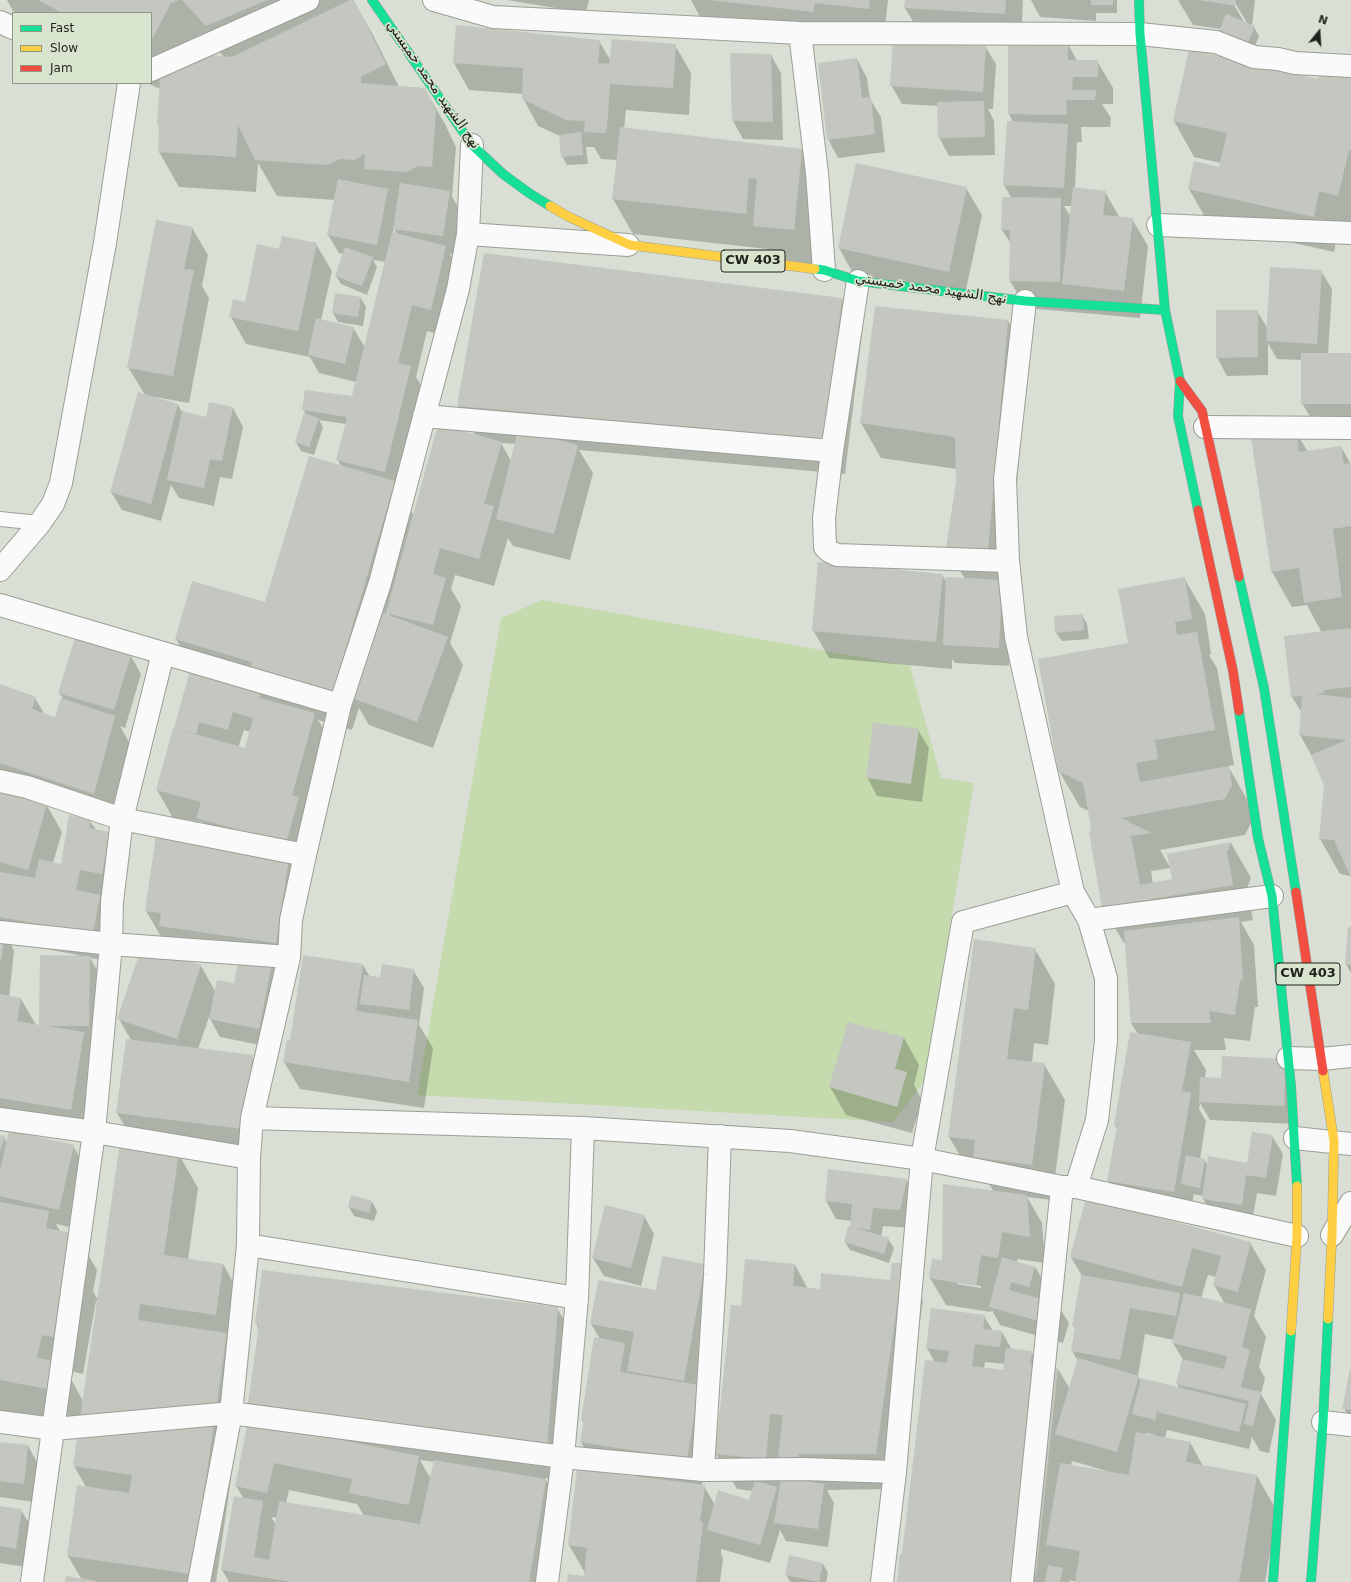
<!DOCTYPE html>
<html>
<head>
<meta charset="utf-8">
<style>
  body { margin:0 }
  #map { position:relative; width:1351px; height:1582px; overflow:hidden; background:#d9dfd4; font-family:"DejaVu Sans",sans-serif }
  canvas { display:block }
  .legend { position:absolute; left:12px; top:12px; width:140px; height:72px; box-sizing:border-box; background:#d9e4cf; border:1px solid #8f9687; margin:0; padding:5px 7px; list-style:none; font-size:12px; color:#1f221b }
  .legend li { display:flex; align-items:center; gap:8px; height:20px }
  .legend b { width:20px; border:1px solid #8f9687 }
  .north { position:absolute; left:1299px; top:12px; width:40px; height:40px; -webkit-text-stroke:3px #d9e4cf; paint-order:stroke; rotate:18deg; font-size:11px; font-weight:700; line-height:16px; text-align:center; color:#1f221b }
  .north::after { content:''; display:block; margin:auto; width:14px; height:18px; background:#1f221b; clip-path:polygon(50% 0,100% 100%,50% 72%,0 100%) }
</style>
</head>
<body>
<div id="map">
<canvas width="1351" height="1582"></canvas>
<ul class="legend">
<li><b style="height:5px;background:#16e098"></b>Fast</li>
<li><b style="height:5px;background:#ffcf43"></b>Slow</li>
<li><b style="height:5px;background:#f24e42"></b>Jam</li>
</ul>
<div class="north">N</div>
</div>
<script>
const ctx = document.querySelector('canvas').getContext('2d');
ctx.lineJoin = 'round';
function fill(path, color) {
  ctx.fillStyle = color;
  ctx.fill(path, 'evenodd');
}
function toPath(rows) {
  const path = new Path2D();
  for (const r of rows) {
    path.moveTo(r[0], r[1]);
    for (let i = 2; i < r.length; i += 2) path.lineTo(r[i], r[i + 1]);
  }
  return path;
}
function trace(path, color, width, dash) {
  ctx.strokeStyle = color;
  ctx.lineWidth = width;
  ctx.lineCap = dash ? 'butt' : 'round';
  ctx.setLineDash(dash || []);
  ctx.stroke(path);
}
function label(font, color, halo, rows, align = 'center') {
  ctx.font = font + ' "DejaVu Sans",Cairo,sans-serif';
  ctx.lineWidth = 3.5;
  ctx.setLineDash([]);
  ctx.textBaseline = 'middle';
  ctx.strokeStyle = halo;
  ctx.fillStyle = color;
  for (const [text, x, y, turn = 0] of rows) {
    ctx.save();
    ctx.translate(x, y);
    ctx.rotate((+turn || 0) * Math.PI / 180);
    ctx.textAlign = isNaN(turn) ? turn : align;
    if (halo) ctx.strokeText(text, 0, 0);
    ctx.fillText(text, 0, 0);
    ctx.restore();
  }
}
fill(toPath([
  [542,600,910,666,941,778,974,783,924,1082,893,1122,417,1095,501,618]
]), '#c5daad');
fill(toPath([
  [7,0,353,0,373,35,399,87,424,88,445,124,456,147,452,197,460,210,453,254,450,254,461,274,446,336,427,331,416,377,426,394,402,495,414,516,476,436,458,405,842,299,862,334,845,474,579,450,593,473,570,560,513,546,508,538,494,586,455,575,451,589,461,606,450,643,463,665,433,748,369,725,359,708,352,730,318,720,335,749,270,1047,220,1037,209,1017,198,1049,252,1056,268,1083,258,1156,133,1140,117,1113,131,1040,119,1019,143,947,201,966,215,991,235,984,239,963,162,938,146,911,173,818,157,790,177,730,175,727,192,667,176,639,193,582,266,604,341,466,337,459,346,424,319,420,323,427,314,455,301,451,296,442,306,415,304,410,352,399,356,382,319,373,310,357,246,344,231,317,246,303,280,251,316,244,332,271,321,320,353,328,365,347,385,262,373,260,377,267,367,295,341,284,336,276,344,254,339,253,328,235,335,200,277,196,258,163,256,192,179,187,159,152,160,89,148,83,151,83,151,13,17,13,13,11],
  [202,34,224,57,172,75,191,39],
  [394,228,397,235,393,233],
  [501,443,516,444,511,461],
  [387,611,390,617,386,615],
  [244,730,250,732,245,750,238,748],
  [507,0,589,0,586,13],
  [691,0,888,0,884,36,705,26],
  [906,0,1023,0,1021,41,921,35,905,8],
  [1031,0,1117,0,1117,13,1096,13,1096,21,1040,17],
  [1178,0,1255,0,1252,26,1254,27,1259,36,1251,56,1221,29,1193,25],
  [1234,1,1247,23,1245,23,1232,2],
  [599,41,611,61,675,45,691,73,689,115,626,110,624,129,802,150,822,185,814,265,774,262,767,249,633,234,613,199,617,160,601,159,594,147,586,147,588,164,567,165,562,156,560,136,538,126,523,98,523,94,469,90,454,63],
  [1009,44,1068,44,1077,61,1097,61,1113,88,1113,104,1102,104,1111,118,1110,127,1081,127,1082,142,1077,142,1075,188,1105,192,1120,218,1132,219,1148,246,1140,318,1026,308,1010,281,1011,244,1002,230,1012,199,1004,185,1013,122,1009,114],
  [1064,206,1072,206,1071,217],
  [985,46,996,64,993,109,988,109,994,121,995,155,949,156,939,137,938,106,902,104,891,85],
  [1190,50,1319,80,1351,78,1351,229,1339,226,1334,252,1209,224,1189,189,1220,168,1221,163,1194,157,1174,121],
  [771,55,781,73,783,140,743,139,733,121],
  [857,59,867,78,870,99,881,117,885,152,838,158,828,139],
  [966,188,982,215,964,299,854,275,839,248],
  [192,228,208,255,202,286,209,298,189,403,155,397,155,398,178,405,182,412,206,418,233,408,243,427,232,479,220,477,214,506,179,498,171,485,161,521,122,510,111,492,145,395,128,367],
  [1321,271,1332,289,1328,354,1351,354,1351,422,1313,422,1302,403,1302,360,1277,359,1268,343,1268,375,1227,376,1217,357,1257,311,1268,329],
  [361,298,366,307,363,326,338,322,333,313],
  [1008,321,1028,357,1008,586,1012,599,1009,666,955,663,952,659,952,669,829,658,813,630,942,575,947,582,965,579,947,548,957,483,957,469,881,458,861,423],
  [1296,432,1308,452,1341,447,1351,464,1351,876,1340,874,1320,839,1325,785,1313,758,1300,735,1302,713,1292,697,1322,633,1307,605,1292,607,1272,572,1253,438],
  [1184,578,1205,614,1211,654,1209,655,1217,668,1234,765,1228,766,1249,803,1252,821,1245,835,1160,850,1170,867,1231,843,1251,878,1247,888,1253,920,1241,922,1254,945,1258,1007,1255,1007,1250,1041,1224,1038,1226,1050,1194,1050,1206,1070,1205,1079,1222,1079,1285,1060,1294,1124,1210,1120,1200,1103,1199,1109,1206,1121,1200,1159,1204,1159,1208,1166,1248,1164,1272,1136,1283,1154,1276,1196,1257,1193,1252,1223,1214,1217,1203,1199,1203,1196,1194,1194,1189,1219,1125,1209,1250,1243,1266,1270,1254,1316,1266,1337,1259,1367,1265,1378,1261,1394,1276,1420,1269,1453,1260,1451,1252,1437,1249,1449,1167,1430,1165,1438,1190,1442,1203,1466,1257,1476,1277,1511,1265,1582,1076,1582,1069,1580,1070,1582,899,1582,935,1363,927,1348,984,1316,993,1331,1002,1332,1012,1350,1031,1352,1040,1367,1058,1369,1070,1389,1078,1361,1072,1351,1076,1330,1073,1325,1082,1276,1071,1257,1086,1199,1125,1209,1108,1181,1117,1129,1115,1125,1138,1034,1131,1023,1126,943,1124,943,1103,908,1089,811,1080,807,1059,771,1129,644],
  [1171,868,1173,880,1153,884,1151,871],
  [1208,1275,1216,1277,1214,1285,1225,1304,1201,1298],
  [1145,1334,1174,1340,1173,1343,1183,1360,1177,1384,1179,1388,1141,1381,1138,1376],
  [985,1362,1005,1364,1004,1371,984,1369],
  [1146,1433,1155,1435,1155,1436,1145,1435],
  [1072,1461,1107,1471,1107,1473,1071,1466],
  [1082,615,1087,624,1089,639,1062,641,1056,633],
  [131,656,141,674,125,728,120,726,130,744,110,821,0,785,0,685,35,698,45,715,56,718,63,698,59,693],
  [918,730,929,748,922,802,877,796,867,777],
  [0,792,46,804,62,832,53,863,61,865,90,821,96,830,110,833,117,901,100,897,115,923,108,961,90,958,100,975,99,1044,89,1044,99,1060,86,1136,0,1122],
  [10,942,78,955,40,1026,36,1025,21,999,9,997,14,951],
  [1351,927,1351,973,1346,964],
  [1035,949,1055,984,1048,1045,1034,1043,1032,1063,1044,1064,1065,1100,1052,1200,1027,1197,1042,1223,1045,1263,1017,1259,1017,1263,1035,1267,1058,1305,1069,1323,1063,1343,1000,1325,992,1310,991,1312,946,1305,930,1278,994,1192,983,1174,970,1172,949,1137],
  [957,1282,981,1286,981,1288,957,1284],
  [363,965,370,977,381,979,413,970,424,988,419,1025,433,1048,424,1108,300,1089,284,1062,291,1042],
  [848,1023,904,1038,919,1065,914,1085,922,1100,912,1133,846,1115,830,1087],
  [0,1136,4,1137,7,1142,73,1146,84,1164,69,1227,56,1224,60,1231,76,1234,97,1270,93,1291,98,1300,178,1153,198,1188,188,1260,223,1264,243,1300,236,1351,247,1369,216,1582,66,1582,82,1580,68,1556,86,1487,74,1466,80,1426,0,1411],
  [96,1301,98,1301,83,1401,66,1370,83,1374],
  [906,1180,917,1198,910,1228,883,1226,881,1237,888,1239,894,1248,889,1263,850,1250,845,1242,851,1229,852,1221,836,1219,826,1201],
  [372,1202,377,1211,374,1221,354,1216,349,1207],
  [644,1216,654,1234,641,1286,604,1276,593,1258],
  [704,1264,714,1413,702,1485,704,1486,715,1505,750,1501,753,1491,737,1489,716,1454,742,1307,795,1265,808,1289,820,1290,891,1281,903,1264,923,1300,896,1489,827,1490,834,1503,828,1547,786,1541,780,1530,770,1563,721,1549,721,1554,723,1558,720,1582,568,1582,584,1577,585,1573,569,1545,636,1475,596,1469,581,1442,584,1423,582,1420,600,1339,591,1324,657,1291],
  [557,1308,578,1344,567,1482,545,1478,566,1515,555,1582,229,1582,222,1570,244,1499,236,1486,261,1425,249,1403,259,1330,256,1323],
  [420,1460,435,1462,431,1479,425,1469],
  [289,1490,357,1504,364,1516,286,1503],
  [271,1517,277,1518,276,1524],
  [1351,1370,1351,1421,1344,1408],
  [0,1443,28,1446,38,1464,34,1502,0,1497],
  [0,1507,21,1510,32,1528,26,1567,0,1563],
  [823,1564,828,1573,826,1582,790,1582,786,1574]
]), '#0003');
fill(toPath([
  [38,0,179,0,171,3,151,41,151,13,62,13],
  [182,0,267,0,206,26],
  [350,0,354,0,386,64,361,77,361,83,425,88,436,111,432,167,418,166,407,172,364,169,365,154,354,160,340,159,327,165,255,160,238,125,236,157,158,152,159,129,157,123,160,79,209,55,232,57],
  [710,0,870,0,869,9,815,3,813,12],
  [905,0,1006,0,1005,14,904,8],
  [1091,0,1113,0,1113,5,1091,5],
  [1198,0,1236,0,1236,6],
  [1226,14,1255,26,1246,48,1217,36],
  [456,25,600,40,598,63,609,64,612,39,676,44,673,88,610,84,607,128,605,133,584,132,585,121,566,120,522,99,523,68,453,63],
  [893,39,986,45,983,92,890,86],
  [1008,43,1068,43,1068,60,1098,60,1098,77,1073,77,1072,90,1096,90,1095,100,1066,100,1067,115,1008,114],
  [1189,49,1318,79,1320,70,1351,77,1351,151,1349,150,1338,196,1319,191,1314,217,1188,189,1194,161,1219,167,1227,133,1173,121],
  [730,53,771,54,773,122,732,121],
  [857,58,862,98,871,97,875,134,827,140,818,63],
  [984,101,985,137,938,138,937,102],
  [1007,121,1068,124,1064,188,1003,185],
  [620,127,802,149,794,230,753,226,757,179,749,178,746,214,612,199],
  [581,132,583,155,561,157,559,135],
  [856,163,967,187,949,272,838,248],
  [338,179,388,189,377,245,327,235],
  [400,183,450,191,443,236,393,229],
  [1073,187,1106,191,1103,215,1133,218,1124,291,1062,284],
  [1002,197,1061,198,1060,282,1009,281,1010,230,1001,230],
  [156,220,193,227,184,269,194,270,173,376,127,368],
  [392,232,446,246,431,310,412,305,398,363,411,366,385,472,336,460,347,417,302,410,305,390,352,396],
  [282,236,317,243,298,331,229,317,233,299,245,302,257,244,279,249],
  [345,247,373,257,362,286,335,276],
  [484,253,842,298,825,439,457,406],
  [1270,267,1322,270,1317,344,1266,341],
  [335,293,361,297,358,317,332,313],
  [875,306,1008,320,988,551,946,548,956,482,955,437,860,423],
  [1216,310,1258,310,1258,357,1216,358],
  [316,318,354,327,345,364,308,355],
  [1301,353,1351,353,1351,404,1301,404],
  [138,392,178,404,151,504,110,492],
  [209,402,233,407,222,461,210,459,204,488,167,480,182,411,206,417],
  [304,413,319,418,309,447,295,442],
  [438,424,502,442,484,504,494,506,479,559,440,548,433,574,446,578,433,625,386,613],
  [518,430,578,445,554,534,496,519],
  [1296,431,1299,452,1341,446,1344,464,1351,463,1351,526,1333,529,1342,597,1304,603,1299,568,1271,572,1251,437],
  [309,456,395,481,332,695,250,671,252,662,175,639,192,581,265,602],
  [818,562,943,574,936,642,812,631],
  [946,577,1002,580,999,648,943,645],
  [1185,577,1192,619,1175,622,1177,635,1197,632,1215,730,1155,740,1158,759,1136,763,1140,782,1229,766,1232,785,1225,799,1121,818,1151,833,1131,836,1140,885,1172,879,1167,854,1232,842,1227,852,1233,885,1102,908,1089,833,1091,828,1083,783,1058,771,1038,659,1128,643,1118,589],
  [383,613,448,637,417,722,352,698],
  [1083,614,1084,630,1055,633,1054,616],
  [1351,628,1351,687,1323,690,1324,693,1314,694,1351,698,1351,878,1334,840,1319,839,1324,785,1311,755,1347,740,1299,735,1302,696,1291,697,1284,636],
  [75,638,131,655,114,710,58,693],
  [191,667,262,687,259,698,315,713,292,795,299,797,286,843,196,818,201,802,156,790,173,728,245,748,253,718,233,712,228,730,199,722,196,734,174,728],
  [0,684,36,697,32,709,55,717,61,698,115,716,94,794,0,763],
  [873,722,919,729,911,784,866,778],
  [0,791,47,804,28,870,0,862],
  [69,815,91,820,89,828,110,832,102,874,80,870,76,890,100,895,93,934,0,917,0,872,35,878,39,859,61,864],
  [159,815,205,822,201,845,289,858,276,943,159,926,161,913,145,911],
  [1239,917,1243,981,1240,980,1235,1015,1209,1011,1211,1023,1131,1023,1124,931],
  [1351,926,1351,965,1345,964,1348,928],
  [0,931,5,932,1,961,0,961],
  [974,939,1036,948,1028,1010,1014,1008,1007,1059,1045,1063,1032,1165,973,1157,975,1140,948,1137],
  [142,946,201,965,177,1039,117,1019],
  [240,951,273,958,259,1029,209,1019,217,980,234,983],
  [40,955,90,956,89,1026,47,1026,84,1032,71,1110,0,1098,0,994,21,998,17,1021,39,1025],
  [303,955,363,964,356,1011,418,1020,409,1082,283,1062,287,1040,290,1040],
  [382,964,414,969,409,1010,360,1004,364,975,380,977],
  [848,1022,904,1037,895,1069,907,1072,897,1107,829,1087],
  [1130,1032,1191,1042,1182,1091,1191,1093,1174,1192,1107,1181,1117,1126,1114,1125],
  [126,1039,253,1055,243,1129,116,1113],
  [1222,1056,1286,1059,1284,1106,1199,1102,1200,1077,1221,1078],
  [9,1130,74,1145,59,1210,0,1196,0,1171],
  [1252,1132,1273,1135,1266,1178,1246,1175,1242,1205,1202,1199,1208,1156,1247,1163],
  [0,1135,5,1136,0,1152],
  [120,1143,179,1152,164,1255,223,1264,216,1315,140,1304,138,1320,227,1333,192,1574,67,1556,77,1485,129,1493,132,1475,73,1466],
  [1186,1155,1205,1159,1200,1188,1181,1184],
  [828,1169,907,1179,900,1210,873,1208,870,1230,856,1228,889,1238,884,1254,844,1242,848,1226,850,1227,852,1204,825,1201],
  [943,1184,1027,1195,1030,1237,1002,1232,998,1258,981,1255,976,1286,929,1278,932,1259,942,1260],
  [351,1195,372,1201,369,1213,348,1207],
  [1086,1198,1251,1242,1238,1292,1213,1285,1221,1256,1192,1248,1182,1287,1070,1257],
  [0,1202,49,1211,46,1228,77,1234,63,1339,42,1335,37,1358,63,1363,58,1391,0,1380],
  [605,1205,645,1215,631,1268,592,1258],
  [662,1256,705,1264,684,1381,627,1371,634,1332,590,1324,598,1280,656,1290],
  [1002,1257,1035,1267,1029,1287,1011,1282,1009,1290,1059,1304,1053,1325,989,1307],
  [745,1259,795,1264,793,1286,820,1289,821,1273,890,1280,892,1263,903,1263,876,1454,799,1454,798,1459,778,1457,783,1415,770,1414,766,1459,715,1454,731,1305,741,1306],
  [262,1270,558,1307,547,1447,248,1403,259,1325,255,1324],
  [1081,1275,1180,1293,1176,1316,1130,1308,1120,1360,1071,1351,1075,1326,1072,1326],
  [1184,1293,1251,1309,1242,1347,1250,1350,1241,1387,1261,1392,1253,1426,1244,1424,1249,1401,1176,1384,1182,1359,1224,1369,1227,1356,1172,1343],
  [931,1308,985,1315,983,1329,1002,1331,1000,1347,975,1344,972,1366,1003,1370,1006,1348,1032,1351,1030,1365,1058,1368,1036,1575,1034,1574,1033,1582,897,1582,900,1554,902,1554,925,1360,947,1363,949,1351,926,1348],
  [594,1337,625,1343,620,1372,699,1385,687,1459,580,1442,584,1420,581,1420],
  [1078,1358,1139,1376,1117,1452,1055,1434],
  [1350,1369,1351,1369,1351,1410,1342,1409],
  [1141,1378,1246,1404,1239,1432,1157,1412,1155,1420,1132,1414],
  [248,1421,419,1456,409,1505,349,1493,352,1479,274,1463,267,1493,235,1486],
  [1136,1432,1190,1442,1186,1462,1257,1475,1239,1582,1075,1582,1080,1551,1046,1545,1060,1463,1129,1475],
  [0,1442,28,1445,24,1484,0,1481],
  [434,1460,546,1479,529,1582,291,1582,221,1570,234,1496,263,1501,254,1557,269,1560,279,1501,420,1524],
  [577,1469,705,1485,700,1521,703,1522,696,1582,567,1582,568,1574,584,1576,587,1548,568,1545],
  [781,1477,824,1484,818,1529,774,1523],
  [755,1481,777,1487,760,1545,707,1530,718,1490,749,1500],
  [0,1506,22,1509,16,1549,0,1546],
  [789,1555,823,1563,819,1582,785,1575],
  [1048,1565,1063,1568,1060,1582,1045,1582],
  [66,1576,97,1581,97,1582,65,1582]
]), '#c3c7bf');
const lane = toPath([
  [0,519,40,523]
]);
const street = toPath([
  [434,0,493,17,800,33,1140,34,1216,42,1254,57,1278,59,1295,63,1351,66],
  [0,22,13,28],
  [800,33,817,173,824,270],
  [151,70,308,0],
  [1158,225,1351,233],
  [468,234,628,245],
  [858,281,832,451,824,518,825,547,829,551,837,555,1008,561],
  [1025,301,1005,479,1008,561,1016,637,1073,892,1089,920,1106,978,1106,1041,1097,1120,1076,1187],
  [424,416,832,451],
  [1205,427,1351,428],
  [0,570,40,523,53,504,61,483,105,243,129,83],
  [0,605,163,653],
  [0,781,27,787,122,819,305,855],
  [1089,920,1272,896],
  [0,932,111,944,289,957],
  [1288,1058,1322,1059,1351,1056],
  [252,1118,583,1128,790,1141,922,1159,1062,1187,1076,1187,1297,1236],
  [0,1119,94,1132,249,1158],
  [1295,1138,1351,1144],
  [1332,1235,1351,1203],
  [248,1245,577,1298],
  [0,1422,54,1429,231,1413,563,1457,703,1470,803,1469,895,1472],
  [1323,1422,1351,1425],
  [703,1470,715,1275,720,1136],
  [32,1582,94,1132,111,944,112,902,122,819,163,653,340,705],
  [199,1582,231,1413,248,1245,249,1158,252,1118,289,957,291,920,305,855,340,705,380,583,458,289,468,234,472,145],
  [547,1582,563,1457,577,1298,583,1128],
  [882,1582,895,1472,922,1159,963,922,1073,892],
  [1022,1582,1062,1187]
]);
const fast = toPath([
  [372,0,472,145,503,174,529,193,550,206],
  [1139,0,1140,34,1165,310],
  [815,269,824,270,858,281,1025,301,1165,310,1180,381,1178,416,1198,510],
  [1239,577,1264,688,1296,892],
  [1239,711,1258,838,1272,896,1291,1086,1297,1186],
  [1273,1582,1291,1331],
  [1311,1582,1323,1422,1328,1319]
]);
const slow = toPath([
  [550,206,569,217,630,245,815,269],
  [1323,1071,1334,1141,1332,1235,1328,1319],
  [1291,1331,1297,1236,1297,1186]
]);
const jam = toPath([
  [1180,381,1202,411,1239,577],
  [1198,510,1233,671,1239,711],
  [1296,892,1323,1071]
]);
trace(lane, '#9a9f96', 16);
trace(street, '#9a9f96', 24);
trace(fast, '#9a9f96', 10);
trace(slow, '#9a9f96', 10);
trace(jam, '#9a9f96', 10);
trace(lane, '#f9faf9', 14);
trace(street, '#f9faf9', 22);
trace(fast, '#16e098', 9);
trace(slow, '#ffcf43', 9);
trace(jam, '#f24e42', 9);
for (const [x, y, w] of [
  [753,261,64],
  [1308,974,64]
]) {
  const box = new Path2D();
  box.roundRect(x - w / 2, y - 11, w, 22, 3);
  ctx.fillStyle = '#d9e4cf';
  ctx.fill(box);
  trace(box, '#1f221b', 1);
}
label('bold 13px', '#1f221b', null, [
  ["CW 403",753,261],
  ["CW 403",1308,974]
]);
label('14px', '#1f221b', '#d9e4cf', [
  ["نهج الشهيد محمد خميستي",433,85,55],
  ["نهج الشهيد محمد خميستي",931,289,8]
]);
</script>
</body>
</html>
